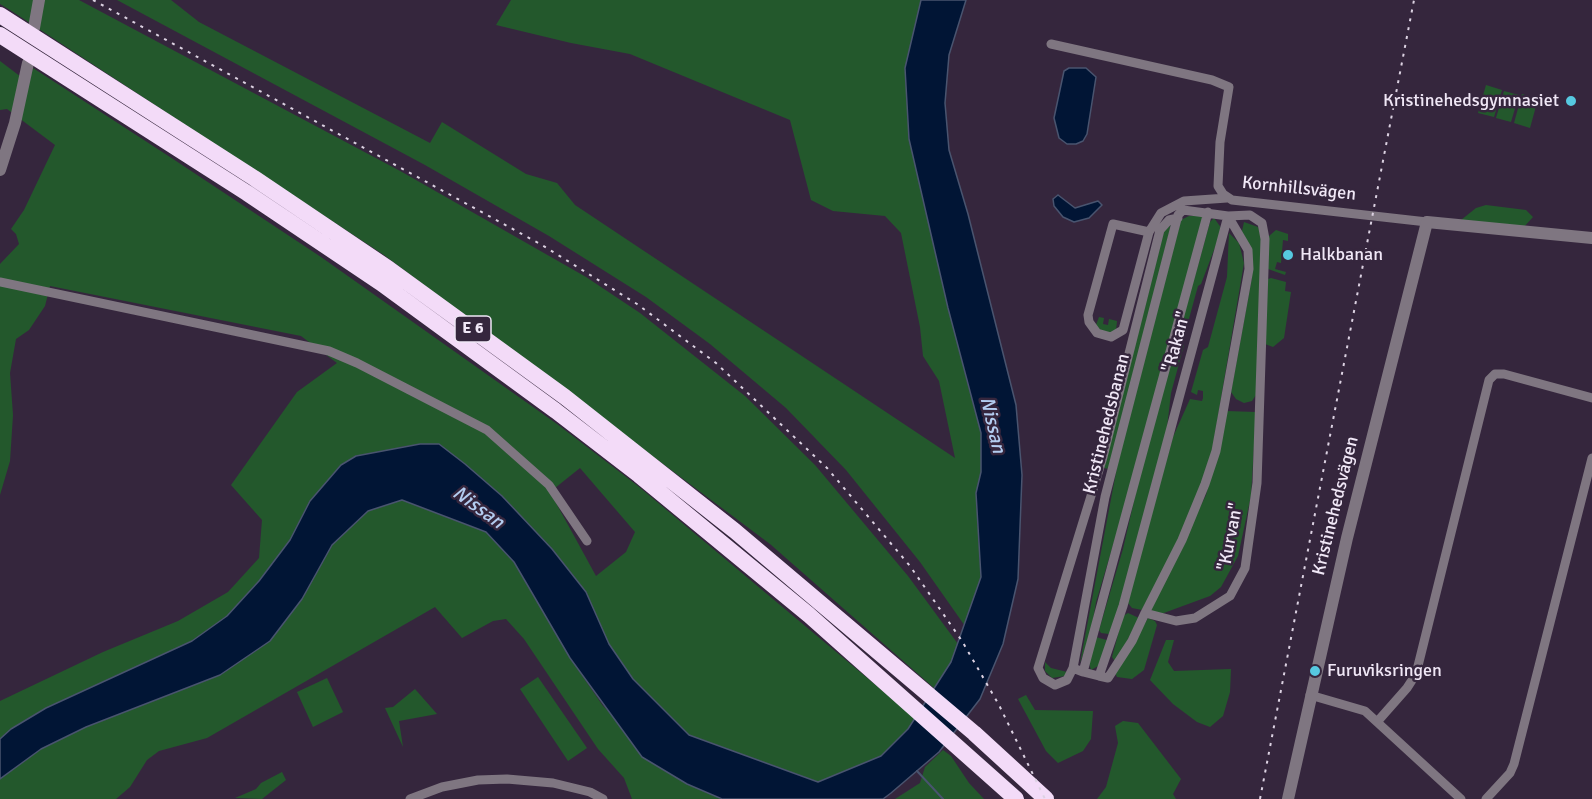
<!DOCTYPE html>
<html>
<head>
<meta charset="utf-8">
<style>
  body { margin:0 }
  canvas { display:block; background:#35263d }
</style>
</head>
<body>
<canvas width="1592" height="799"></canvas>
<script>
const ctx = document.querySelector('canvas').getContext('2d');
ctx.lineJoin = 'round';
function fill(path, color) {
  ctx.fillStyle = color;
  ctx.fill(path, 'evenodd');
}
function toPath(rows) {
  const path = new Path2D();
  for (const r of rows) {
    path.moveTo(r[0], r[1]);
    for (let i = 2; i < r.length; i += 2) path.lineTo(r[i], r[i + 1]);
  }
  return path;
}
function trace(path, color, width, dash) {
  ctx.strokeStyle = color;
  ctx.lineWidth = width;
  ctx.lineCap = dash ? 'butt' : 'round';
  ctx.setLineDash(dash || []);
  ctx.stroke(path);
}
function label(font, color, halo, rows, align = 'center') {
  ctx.font = font + ' Signika,sans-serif';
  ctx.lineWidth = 5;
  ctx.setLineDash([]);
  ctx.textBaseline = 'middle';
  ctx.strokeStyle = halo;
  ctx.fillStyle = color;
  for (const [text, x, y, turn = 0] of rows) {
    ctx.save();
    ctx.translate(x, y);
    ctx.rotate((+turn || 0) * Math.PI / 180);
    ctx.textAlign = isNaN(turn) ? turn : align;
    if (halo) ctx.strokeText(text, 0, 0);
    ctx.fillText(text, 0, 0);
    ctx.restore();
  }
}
fill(toPath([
  [0,0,79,0,402,172,586,277,640,313,745,396,815,465,908,576,958,644,951,662,934,688,770,544,384,255,10,10,0,4],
  [117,0,171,0,199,22,430,143,442,122,526,174,557,183,575,205,955,458,939,381,923,356,920,327,901,233,885,216,833,211,811,200,790,120,630,54,571,43,496,25,511,0,921,0,965,374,981,433,981,472,976,493,981,577,965,626,920,562,846,470,786,408,710,344,646,297,549,236,425,165],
  [0,61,29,83,33,68,170,157,321,257,557,424,638,486,915,718,908,729,881,757,818,782,689,735,633,679,609,644,586,592,552,549,502,496,439,444,420,444,400,447,310,501,290,540,259,581,227,616,192,641,46,708,11,729,0,739,0,701,103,652,178,621,228,592,259,558,262,520,231,485,297,392,337,363,301,336,50,286,45,306,29,330,16,339,10,373,13,415,10,461,0,495,0,264,19,244,16,234,11,229,24,210,55,145,7,109,0,110],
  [580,468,635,532,626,552,596,576,550,492],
  [1486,85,1502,90,1494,117,1478,113],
  [1504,91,1519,95,1511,122,1496,118],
  [1522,94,1538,99,1530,128,1514,123],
  [1486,205,1526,210,1533,217,1523,228,1461,220,1476,208],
  [1189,216,1202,216,1203,220,1132,482,1096,602,1091,632,1080,663,1118,462,1181,220],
  [1214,218,1222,229,1201,284,1198,286,1182,344,1184,345,1171,393,1166,436,1114,624,1109,634,1101,633,1099,630,1123,549,1142,466,1210,222],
  [1244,222,1258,227,1262,239,1256,395,1252,401,1244,403,1236,399,1231,392,1252,277,1251,256,1242,231],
  [1171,225,1109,469,1104,468,1164,231],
  [1276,230,1288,234,1288,241,1283,240,1281,263,1277,262,1275,269,1286,272,1285,275,1268,269,1269,236],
  [1229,233,1239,243,1244,263,1211,457,1188,522,1142,610,1132,608,1127,602,1173,437,1190,399,1202,401,1203,398,1203,391,1198,390,1197,395,1191,392,1203,350,1208,347,1227,277],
  [1271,278,1286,282,1285,291,1291,292,1284,338,1273,347,1265,344,1268,279],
  [1099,317,1104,318,1103,324,1108,325,1109,319,1117,321,1116,330,1111,333,1101,331,1096,325],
  [1226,411,1256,412,1251,496,1238,556,1221,587,1210,596,1161,614,1152,612,1151,607,1206,495],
  [402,500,486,532,514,562,570,658,603,706,687,784,722,799,632,799,624,778,598,749,524,639,506,619,493,621,462,638,435,607,207,738,159,751,147,760,130,787,116,799,0,799,0,779,41,749,86,727,220,675,270,641,302,599,332,545,368,511],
  [1128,613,1139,618,1117,660,1114,660,1112,657,1123,616],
  [1148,618,1155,621,1157,625,1144,670,1132,679,1117,677,1115,673],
  [1096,637,1110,641,1100,665,1091,670,1089,663],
  [1166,640,1174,640,1168,662,1174,671,1231,669,1230,692,1223,716,1210,727,1197,722,1173,704,1150,680],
  [1045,662,1051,668,1067,672,1065,676,1052,678,1045,671],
  [538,677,587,748,568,761,520,689],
  [327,678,343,712,313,727,297,692],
  [415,689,437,714,399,721,403,747,385,708,393,707],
  [1026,695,1035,710,1093,711,1091,739,1083,751,1058,763,1046,751,1018,699],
  [1123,721,1138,723,1181,779,1173,794,1176,799,1097,799,1106,787,1118,743,1115,726],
  [943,750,951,756,969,783,984,799,895,799,920,783,925,767],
  [282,772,286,780,262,799,235,798,256,789,261,783]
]), '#23582c');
const water = toPath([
  [921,0,966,0,949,55,945,103,949,150,968,214,1016,405,1022,475,1018,579,1003,644,980,699,939,752,891,793,883,799,722,799,687,784,642,757,570,658,514,562,486,532,402,500,368,511,332,545,302,599,270,641,220,675,86,727,41,749,0,779,0,739,11,729,46,708,192,641,227,616,259,581,290,540,310,501,341,465,356,456,420,444,439,444,465,464,502,496,552,549,586,592,609,644,633,679,689,735,818,782,881,756,908,729,951,662,981,577,976,493,981,472,981,433,948,308,909,139,905,68,921,0],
  [1069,68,1086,68,1096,77,1087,134,1083,141,1076,144,1067,144,1059,138,1054,118,1064,71,1069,68],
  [1058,195,1075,208,1098,201,1102,205,1089,218,1074,222,1063,217,1054,206,1053,199,1058,195]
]);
fill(water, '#011535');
trace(water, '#49546f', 1.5);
trace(toPath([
  [917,771,943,799]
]), '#49546f', 2);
trace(toPath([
  [1051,44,1212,80,1229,87,1220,142,1218,186,1223,194,1232,200,1427,222],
  [1149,232,1113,224,1088,315,1089,322,1097,333,1111,337,1123,330,1149,232,1161,213,1184,201,1227,198],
  [0,282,329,351,357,363,487,430,549,485,587,541],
  [1073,668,1067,680,1055,685,1043,678,1038,668,1103,457,1160,230,1169,220,1178,218],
  [1083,672,1208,212],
  [1099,676,1123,606,1228,216,1183,210,1178,215,1105,497,1073,668,1083,672,1099,676,1108,678,1132,641,1145,613,1182,540,1205,484,1216,451,1249,269,1248,250,1228,216,1250,215,1262,223,1265,239,1257,483,1245,568,1230,596,1195,618,1176,621,1145,613],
  [1310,695,1365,711,1461,799],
  [1377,722,1407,688,1416,674,1489,380,1495,374,1504,374,1592,398],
  [410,799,442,787,478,780,507,779,553,783,590,792,603,799],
  [1486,799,1510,773,1514,764,1592,458]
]), '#7f7681', 9);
trace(toPath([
  [34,28,39,0],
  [0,170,15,123,28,63],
  [1288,799,1347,538,1427,222,1592,238]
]), '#7f7681', 12);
trace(toPath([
  [0,15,254,178,389,269,565,397,735,531,974,733,1046,799],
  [0,35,247,193,381,283,556,411,639,475,809,615,1016,799]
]), '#f3dbf8', 16);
trace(toPath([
  [93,0,542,245,637,304,716,363,827,468,910,566,962,641,999,705,1045,799],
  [1260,799,1414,0]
]), '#dcd2e2', 2, [3, 6]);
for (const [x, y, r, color] of [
  [1571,101,6,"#56c9e0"],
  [1288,255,6,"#56c9e0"],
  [1315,671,6,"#56c9e0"]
]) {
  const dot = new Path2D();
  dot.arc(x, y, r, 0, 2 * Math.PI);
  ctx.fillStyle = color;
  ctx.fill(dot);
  trace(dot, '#35263d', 2);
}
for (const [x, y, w] of [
  [473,329,36]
]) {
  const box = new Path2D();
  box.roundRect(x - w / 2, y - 13, w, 26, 4.5);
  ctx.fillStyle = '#35263d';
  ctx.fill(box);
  trace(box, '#f0e7f6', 1.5);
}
label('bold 16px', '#f0e7f6', null, [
  ["E 6",473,329]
]);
label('18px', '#f0e7f6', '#35263d', [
  ["Kristinehedsgymnasiet",1559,101,"right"],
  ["Halkbanan",1300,255],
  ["Furuviksringen",1327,671]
], 'left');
label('18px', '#f0e7f6', '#35263d', [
  ["Kornhillsvägen",1299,189,6],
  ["\"Rakan\"",1177,342,-75],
  ["Kristinehedsbanan",1107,424,-76],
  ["Kristinehedsvägen",1336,506,-76],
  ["\"Kurvan\"",1231,537,-79]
]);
label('italic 20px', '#b3ccf0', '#35263d', [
  ["Nissan",992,425,77],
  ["Nissan",478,508,36]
]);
</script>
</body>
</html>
